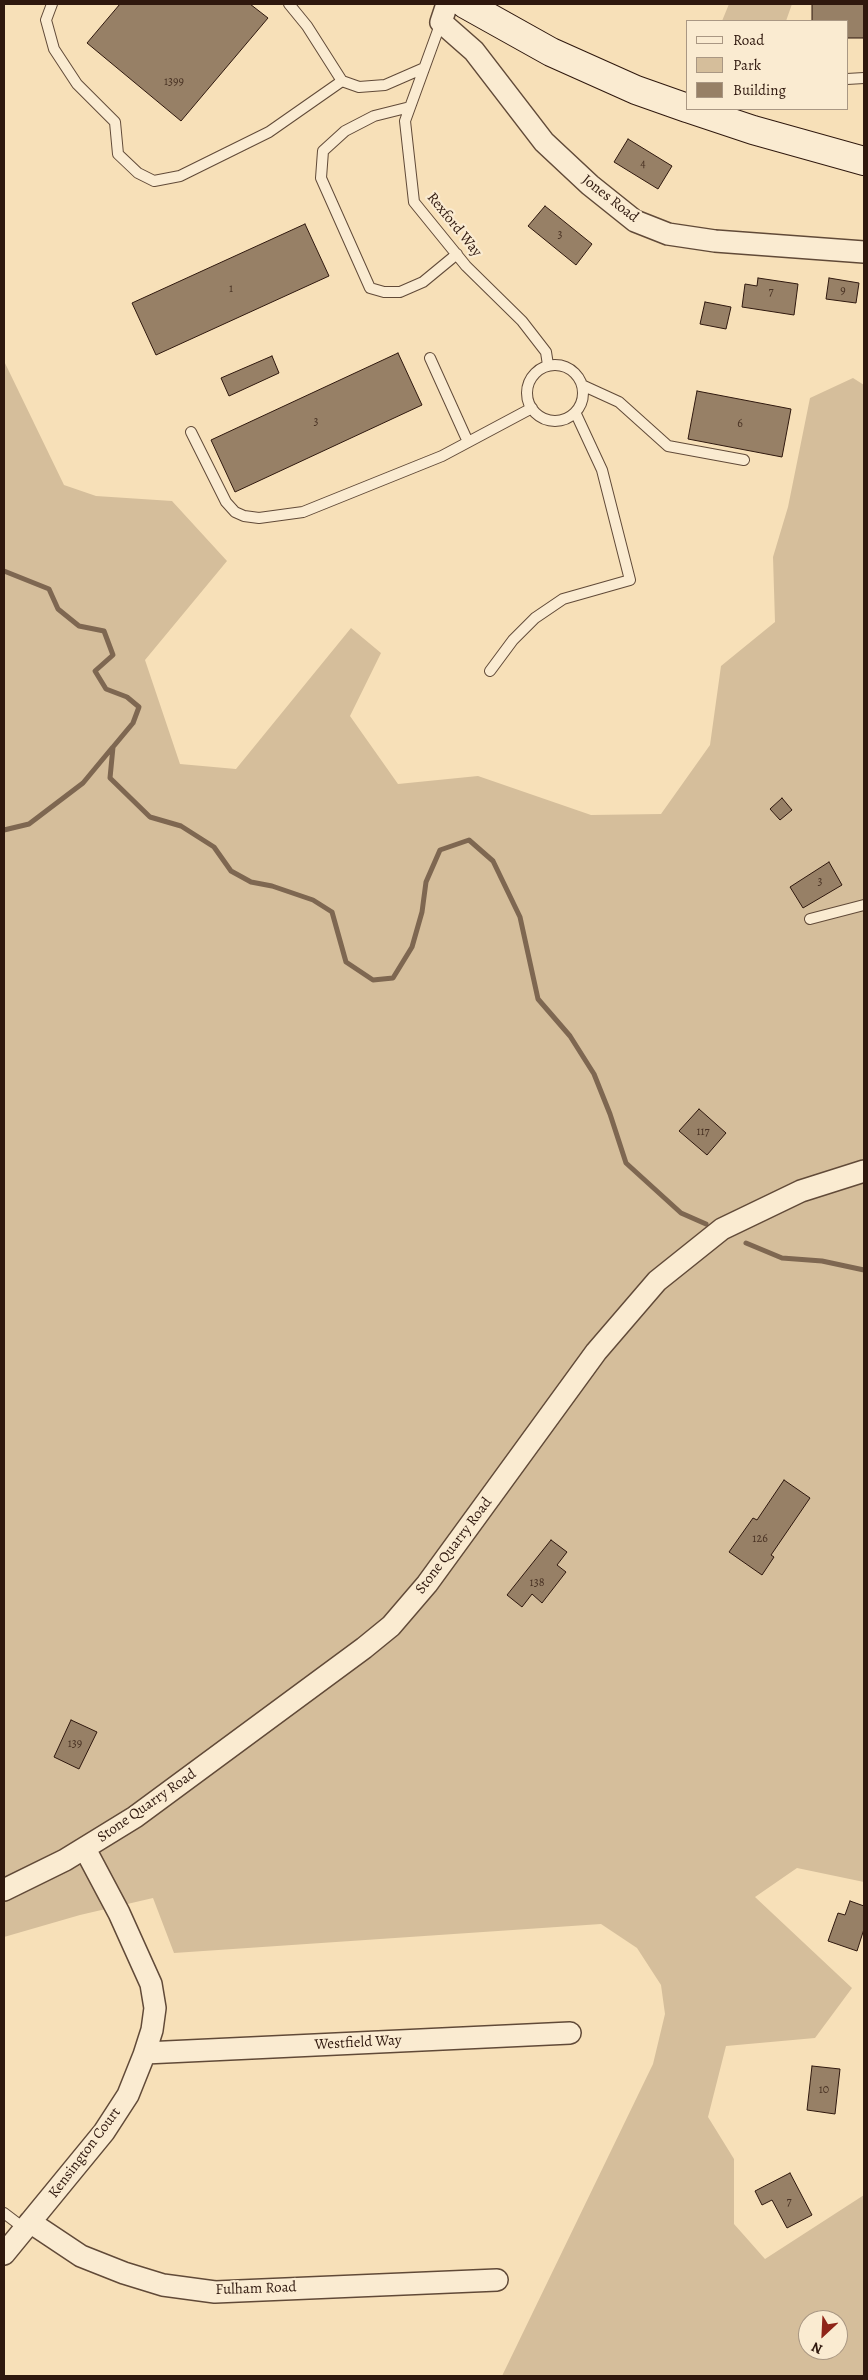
<!DOCTYPE html>
<html>
<head>
<meta charset="utf-8">
<style>
  body { margin:0 }
  #map { position:relative; width:868px; height:2380px; overflow:hidden; background:#f7e0b8; font-family:Alegreya,serif }
  canvas { display:block }
  .frame { position:absolute; inset:0; border:5px solid #2f180e; pointer-events:none }
  .legend { position:absolute; left:686px; top:20px; width:162px; height:90px; box-sizing:border-box; background:#faebd1; border:1px solid #a99783; margin:0; padding:6px 9px; list-style:none; font-size:15px; color:#2f180e }
  .legend li { display:flex; align-items:center; gap:10px; height:25px }
  .legend b { width:25px; border:1px solid #a99783 }
  .north { position:absolute; left:798px; top:2310px; width:50px; height:50px; box-sizing:border-box; background:#faebd1; border:1px solid #a99783; border-radius:50%; rotate:205deg; font-size:14px; font-weight:700; line-height:20px; text-align:center; color:#2f180e }
  .north::after { content:''; display:block; margin:auto; width:18px; height:22px; background:#8f2418; clip-path:polygon(50% 0,100% 100%,50% 72%,0 100%) }
</style>
</head>
<body>
<div id="map">
<canvas width="868" height="2380"></canvas>
<div class="frame"></div>
<ul class="legend">
<li><b style="height:6px;background:#faebd1"></b>Road</li>
<li><b style="height:14px;background:#d5be9b"></b>Park</li>
<li><b style="height:14px;background:#978066"></b>Building</li>
</ul>
<div class="north">N</div>
</div>
<script>
const ctx = document.querySelector('canvas').getContext('2d');
ctx.lineJoin = 'round';
function fill(path, color) {
  ctx.fillStyle = color;
  ctx.fill(path, 'evenodd');
}
function toPath(rows) {
  const path = new Path2D();
  for (const r of rows) {
    if (r.length === 3) {
      path.moveTo(r[0] + r[2], r[1]);
      path.arc(r[0], r[1], r[2], 0, 2 * Math.PI);
      continue;
    }
    path.moveTo(r[0], r[1]);
    for (let i = 2; i < r.length; i += 2) path.lineTo(r[i], r[i + 1]);
  }
  return path;
}
function trace(path, color, width, dash) {
  ctx.strokeStyle = color;
  ctx.lineWidth = width;
  ctx.lineCap = dash ? 'butt' : 'round';
  ctx.setLineDash(dash || []);
  ctx.stroke(path);
}
function label(font, color, halo, rows, align = 'center') {
  ctx.font = font + ' Alegreya,serif';
  ctx.lineWidth = 4.5;
  ctx.setLineDash([]);
  ctx.textBaseline = 'middle';
  ctx.strokeStyle = halo;
  ctx.fillStyle = color;
  for (const [text, x, y, turn = 0] of rows) {
    ctx.save();
    ctx.translate(x, y);
    ctx.rotate((+turn || 0) * Math.PI / 180);
    ctx.textAlign = isNaN(turn) ? turn : align;
    if (halo) ctx.strokeText(text, 0, 0);
    ctx.fillText(text, 0, 0);
    ctx.restore();
  }
}
fill(toPath([
  [729,4,792,4,786,21,722,21],
  [4,361,64,485,96,496,172,501,227,561,145,660,180,764,236,769,351,628,381,653,350,716,398,784,478,776,591,815,661,814,710,745,721,666,775,622,773,557,788,507,810,398,853,378,864,385,864,1882,797,1868,755,1897,852,1988,815,2038,726,2046,708,2117,734,2159,734,2224,765,2259,864,2195,864,2376,502,2376,653,2064,665,2014,661,1985,637,1948,601,1924,174,1953,153,1898,80,1915,4,1937],
  [808,2320,838,2320,838,2350,808,2350]
]), '#d5be9b');
trace(toPath([
  [4,571,49,589,58,609,79,626,104,631,113,655,95,671,106,689,127,697,139,707,133,723,113,747,110,778,150,817,181,826,214,847,231,871,251,882,272,886,313,900,332,912,346,962,373,980,393,978,412,947,422,912,426,882,440,850,469,840,493,861,520,917,538,999,570,1036,594,1074,610,1114,626,1163,681,1213,706,1224],
  [4,830,29,824,83,783,112,748],
  [746,1243,782,1258,822,1261,864,1270]
]), '#7e6751', 5);
const building = toPath([
  [120,4,250,4,268,18,181,121,87,43,120,4],
  [812,4,864,4,864,38,847,38,847,21,812,21,812,4],
  [628,139,672,166,658,189,614,162,628,139],
  [545,206,592,244,576,265,528,226,545,206],
  [305,224,329,276,156,355,132,303,305,224],
  [758,278,798,284,794,315,742,307,745,284,757,286,758,278],
  [829,278,859,283,856,303,826,299,829,278],
  [705,302,731,307,726,329,700,324,705,302],
  [398,353,422,405,235,492,211,440,398,353],
  [272,356,279,373,229,396,221,378,272,356],
  [697,391,791,409,782,457,688,439,697,391],
  [782,798,792,810,780,820,770,809,782,798],
  [829,862,842,885,803,908,790,887,829,862],
  [699,1109,726,1133,707,1155,679,1131,699,1109],
  [784,1480,810,1498,771,1555,774,1557,762,1575,729,1552,753,1518,757,1520,784,1480],
  [551,1540,567,1552,557,1565,566,1572,542,1603,532,1594,522,1607,507,1595,551,1540],
  [71,1720,97,1732,79,1769,54,1757,71,1720],
  [850,1901,864,1906,864,1929,857,1951,828,1941,838,1913,845,1915,850,1901],
  [812,2066,840,2069,835,2114,807,2110,812,2066],
  [790,2173,812,2215,787,2228,772,2200,762,2205,755,2191,790,2173]
]);
fill(building, '#978066');
trace(building, '#2f180e', 1);
const service = toPath([
  [52,4,46,20,54,49,77,84,115,122,118,154,138,173,154,181,180,176,269,132,342,81],
  [289,4,307,26,342,81,359,87,385,85,424,68],
  [441,22,405,121,414,202,466,266,522,321,546,352,548,365],
  [847,79,864,78],
  [410,107,374,116,345,131,323,151,321,178,370,288,384,292,400,292,423,282,457,254],
  [430,358,468,442],
  [555,393,28],
  [584,386,619,402,668,446,744,460],
  [191,432,226,502,235,512,244,516,259,518,303,512,442,456,532,408],
  [490,671,513,640,535,618,563,599,630,580,602,470,576,414],
  [810,919,864,905],
  [4,2213,25,2229]
]);
const minor = toPath([
  [447,4,441,22,474,51,544,142,590,185,635,221,668,234,715,241,864,252],
  [4,1890,65,1860,135,1817,364,1648,391,1626,427,1584,596,1352,657,1281,722,1229,801,1191,864,1171],
  [145,2053,570,2033],
  [30,2222,81,2256,124,2273,163,2285,215,2292,497,2280],
  [4,2254,104,2132,128,2095,144,2055,152,2030,155,2008,151,1984,119,1913,85,1849]
]);
const secondary = toPath([
  [465,4,551,52,636,90,687,108],
  [690,109,753,130,864,161]
]);
trace(service, '#614a38', 12);
trace(minor, '#614a38', 24);
trace(secondary, '#2f180e', 30);
trace(service, '#faebd1', 10);
trace(minor, '#faebd1', 21);
trace(secondary, '#faebd1', 28);
label('12px', '#493224', null, [
  ["1399",174,82],
  ["4",643,164],
  ["3",560,235],
  ["1",231,289],
  ["9",843,291],
  ["7",771,292],
  ["3",316,422],
  ["6",740,424],
  ["3",820,882],
  ["117",703,1132],
  ["126",760,1539],
  ["138",537,1583],
  ["139",75,1744],
  ["10",824,2090],
  ["7",789,2202]
]);
label('15px', '#2f180e', '#faebd1', [
  ["Jones Road",610,199,38],
  ["Rexford Way",454,225,51],
  ["Stone Quarry Road",454,1546,-53],
  ["Stone Quarry Road",147,1806,-35],
  ["Westfield Way",358,2043,-3],
  ["Kensington Court",85,2153,-53],
  ["Fulham Road",256,2289,-2]
]);
</script>
</body>
</html>
